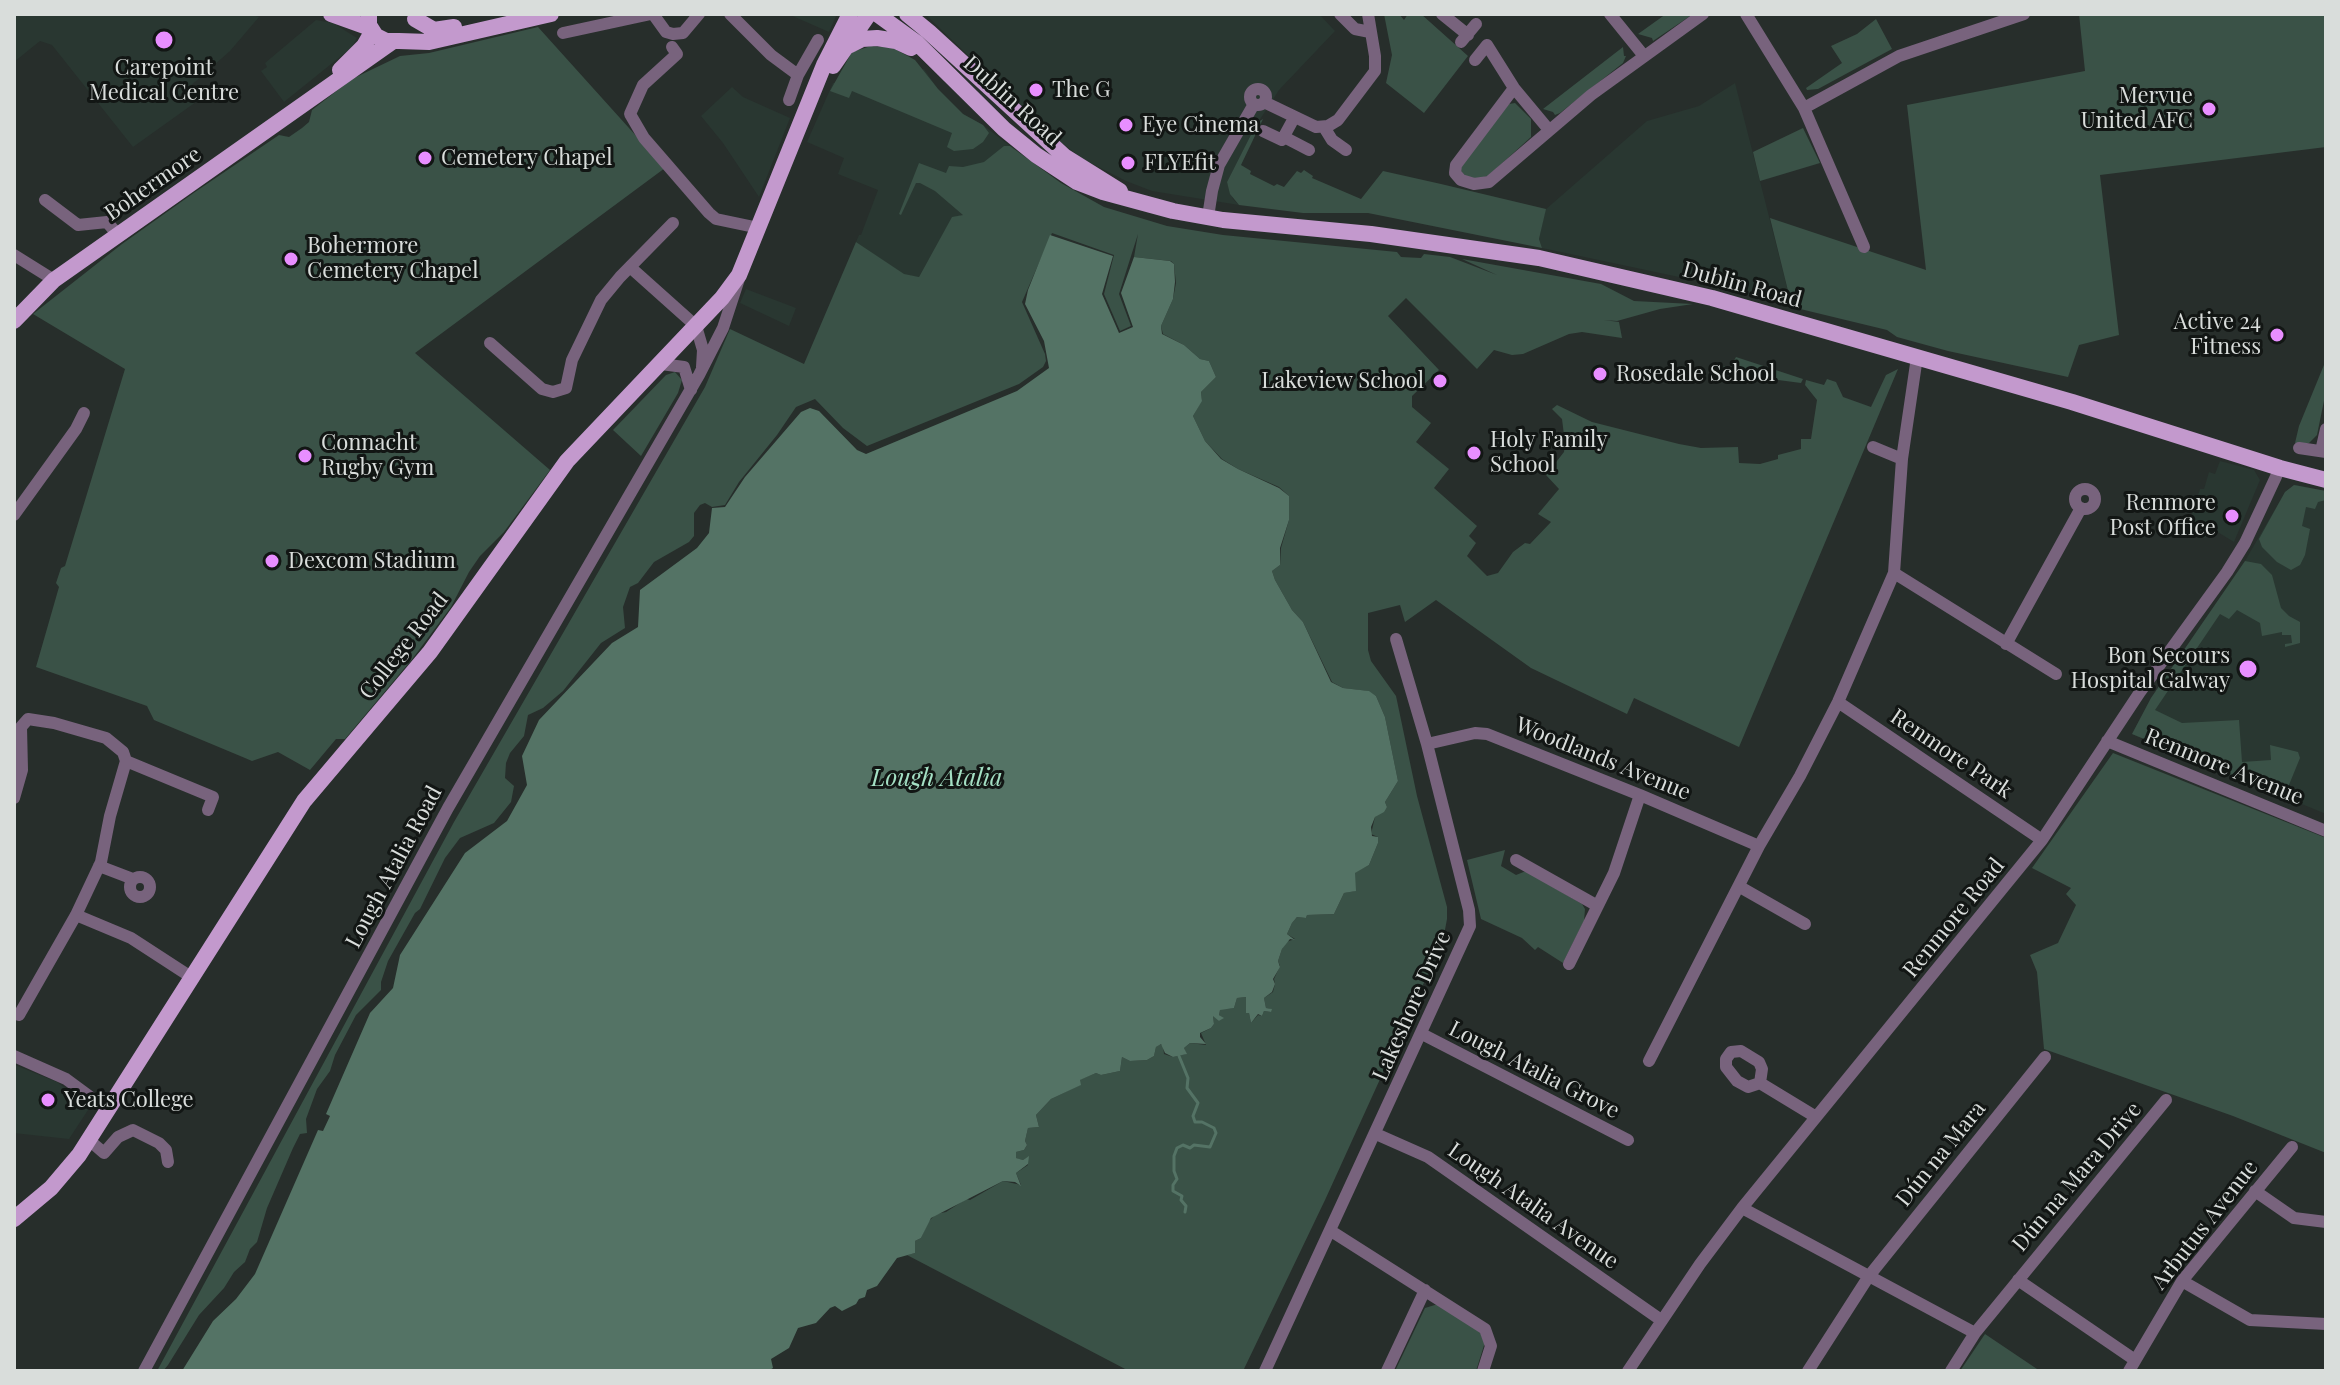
<!DOCTYPE html>
<html>
<head>
<meta charset="utf-8">
<style>
  body { margin:0 }
  #map { position:relative; width:2340px; height:1385px; overflow:hidden; background:#272e2b; font-family:"Playfair Display",serif }
  canvas { display:block }
  .frame { position:absolute; inset:0; border:16px solid #d9dddb; pointer-events:none }
</style>
</head>
<body>
<div id="map">
<canvas width="2340" height="1385"></canvas>
<div class="frame"></div>
</div>
<script>
const ctx = document.querySelector('canvas').getContext('2d');
ctx.lineJoin = 'round';
function fill(path, color) {
  ctx.fillStyle = color;
  ctx.fill(path, 'evenodd');
}
function toPath(rows) {
  const path = new Path2D();
  for (const r of rows) {
    if (r.length === 3) {
      path.moveTo(r[0] + r[2], r[1]);
      path.arc(r[0], r[1], r[2], 0, 2 * Math.PI);
      continue;
    }
    path.moveTo(r[0], r[1]);
    for (let i = 2; i < r.length; i += 2) path.lineTo(r[i], r[i + 1]);
  }
  return path;
}
function trace(path, color, width, dash) {
  ctx.strokeStyle = color;
  ctx.lineWidth = width;
  ctx.lineCap = dash ? 'butt' : 'round';
  ctx.setLineDash(dash || []);
  ctx.stroke(path);
}
function label(font, color, halo, rows, align = 'center') {
  ctx.font = font + ' "Playfair Display",serif';
  ctx.lineWidth = 6;
  ctx.setLineDash([]);
  ctx.textBaseline = 'middle';
  ctx.strokeStyle = halo;
  ctx.fillStyle = color;
  for (const [text, x, y, turn = 0] of rows) {
    ctx.save();
    ctx.translate(x, y);
    ctx.rotate((+turn || 0) * Math.PI / 180);
    ctx.textAlign = isNaN(turn) ? turn : align;
    if (halo) ctx.strokeText(text, 0, 0);
    ctx.fillText(text, 0, 0);
    ctx.restore();
  }
}
fill(toPath([
  [14,14,250,14,259,17,230,51,179,96,196,102,133,147,52,45,40,41,14,62],
  [788,14,837,14,829,32],
  [925,14,1319,14,1335,31,1279,90,1257,124,1227,182,1233,199,1239,205,1152,191,1126,181,1083,159,1050,134],
  [316,20,333,23,357,38,351,48,284,102,261,71,267,67,265,63],
  [924,69,938,89,963,114,983,125,1010,146,1007,146,964,215,952,218,919,277,904,275,856,242,859,235,861,235,878,190,838,174,844,158,807,142,833,83],
  [1735,83,1792,307,1698,281,1542,248,1539,239,1545,210,1647,121,1699,106],
  [732,87,743,97,790,118,759,197,723,143,701,116],
  [746,289,796,308,789,326,740,303],
  [2220,461,2254,470,2260,480,2234,542,2211,528,2205,538,2190,532,2192,524,2189,523,2200,489,2204,489,2209,472,2215,474],
  [2296,485,2326,491,2326,814,2132,734,2151,698,2245,561,2285,492],
  [15,1065,57,1082,87,1104,88,1110,69,1139,14,1133]
]), '#293731');
fill(toPath([
  [1384,14,1399,14,1404,20,1408,14,1421,14,1468,56,1424,113,1386,83,1392,55],
  [1666,14,1693,14,1653,41,1652,38,1638,34],
  [2079,14,2326,14,2326,147,2100,175,2119,335,2079,345,2068,377,1948,351,1897,337,1887,330,1792,307,1770,218,1926,270,1907,105,2085,71],
  [1876,19,1892,49,1818,89,1807,90,1806,88,1842,63,1831,46,1857,34],
  [538,27,665,168,415,353,550,470,504,532,480,556,469,572,451,607,413,658,345,739,336,739,310,770,278,752,252,761,245,758,154,720,147,706,36,667,59,587,56,583,61,568,65,566,125,369,33,314,122,244,195,192,279,135,289,137,302,128,309,122,312,110,352,79,400,56,429,53],
  [871,46,893,48,915,60,938,89,963,114,983,125,989,133,983,142,973,149,954,151,947,147,952,133,852,91,849,98,830,91,852,52],
  [1623,47,1624,56,1626,56,1623,63,1560,113,1555,115,1553,112,1543,109],
  [1515,103,1531,119,1531,137,1488,176,1476,179,1466,177,1461,171,1461,164,1509,104],
  [1263,119,1241,165,1251,171,1250,174,1274,186,1277,184,1284,187,1297,171,1301,173,1304,170,1313,176,1312,178,1361,199,1383,171,1441,184,1546,209,1539,239,1542,248,1368,213,1303,213,1239,205,1230,194,1227,182,1257,123],
  [1803,128,1820,163,1760,181,1753,152],
  [1004,146,1010,146,1061,183,1104,207,1167,226,1223,235,1397,252,1401,257,1421,258,1424,254,1450,257,1497,275,1462,259,1601,284,1634,301,1693,304,1660,309,1617,321,1604,320,1619,322,1622,338,1582,332,1569,334,1523,354,1512,355,1494,350,1477,369,1406,298,1388,316,1439,370,1412,396,1412,407,1431,423,1416,442,1449,469,1434,488,1477,526,1469,536,1476,543,1467,556,1487,576,1498,573,1513,552,1525,543,1530,544,1551,522,1538,514,1559,489,1546,475,1564,452,1565,443,1562,419,1552,409,1557,405,1592,422,1679,444,1701,448,1738,447,1739,463,1760,464,1778,459,1778,455,1801,449,1801,439,1811,439,1817,400,1805,385,1806,380,1824,385,1827,379,1836,382,1843,397,1871,407,1886,375,1898,369,1739,747,1634,698,1627,714,1531,668,1436,600,1405,622,1400,605,1368,613,1368,650,1371,661,1396,696,1417,796,1447,907,1447,919,1444,935,1432,965,1325,1200,1243,1371,1129,1371,907,1255,915,1253,915,1241,921,1238,928,1222,936,1214,946,1212,966,1199,970,1200,1003,1181,1021,1185,1016,1173,1028,1165,1028,1157,1023,1160,1015,1158,1016,1152,1024,1150,1027,1145,1025,1141,1028,1128,1039,1127,1036,1115,1051,1099,1080,1085,1079,1080,1096,1073,1101,1075,1120,1071,1122,1057,1130,1061,1147,1060,1154,1056,1156,1047,1160,1044,1163,1046,1164,1054,1173,1057,1186,1054,1184,1048,1190,1043,1206,1045,1201,1033,1211,1028,1214,1024,1213,1016,1216,1015,1219,1021,1223,1018,1219,1015,1220,1009,1234,1008,1237,998,1246,997,1246,1013,1249,1013,1251,1023,1258,1015,1262,1016,1264,1011,1271,1012,1271,1009,1266,1008,1264,998,1273,992,1275,984,1274,979,1280,966,1278,961,1282,949,1286,942,1295,939,1287,934,1292,923,1297,917,1306,918,1307,915,1334,914,1344,893,1355,891,1354,873,1369,865,1378,843,1378,837,1371,834,1375,817,1387,807,1385,802,1398,781,1385,717,1376,696,1368,691,1343,688,1332,682,1303,622,1292,610,1275,580,1272,571,1280,565,1281,548,1289,520,1289,496,1279,487,1238,469,1222,459,1205,441,1193,416,1202,400,1201,392,1216,377,1209,361,1200,359,1184,345,1163,334,1161,326,1173,299,1176,283,1174,264,1171,261,1134,257,1138,234,1119,294,1131,326,1120,331,1104,294,1114,255,1052,233,1022,302,1045,354,1046,361,1043,367,1019,384,867,446,843,428,815,399,796,407,777,435,739,482,725,505,712,507,705,503,700,505,694,513,694,536,689,542,654,562,638,583,630,587,623,607,625,628,601,643,563,691,543,708,528,715,524,736,510,753,506,763,505,778,514,786,511,802,494,823,460,838,445,858,420,909,415,913,388,961,381,982,381,990,356,1015,335,1055,330,1071,317,1089,306,1119,307,1133,300,1134,293,1148,267,1208,257,1242,250,1249,245,1262,234,1272,224,1288,199,1315,168,1365,163,1371,157,1371,454,822,705,387,730,329,804,364,856,242,904,274,919,277,952,217,963,215,935,191,920,183,916,183,901,215,899,214,919,163,946,173,949,166,963,167,984,162],
  [1736,357,1803,379,1801,383,1725,373,1722,369,1724,366,1730,368],
  [2326,360,2326,391,2317,435,2309,443,2295,443,2299,426],
  [675,372,682,380,678,393,641,456,613,430,666,375],
  [2294,485,2326,491,2326,500,2318,502,2315,509,2306,507,2302,526,2310,529,2305,555,2300,565,2291,570,2277,562,2262,547,2259,539,2285,492],
  [2245,561,2261,564,2272,575,2281,608,2289,616,2300,622,2300,643,2285,647,2285,644,2292,643,2291,635,2282,635,2282,632,2262,636,2260,623,2237,610,2229,619,2220,614,2155,710,2182,723,2239,720,2242,762,2271,760,2270,745,2298,752,2300,758,2284,797,2132,734,2151,698],
  [2113,753,2326,838,2326,1153,2233,1116,2044,1049,2037,972,2030,955,2058,943,2076,905,2066,894,2071,888,2032,868],
  [1505,850,1501,866,1516,875,1526,871,1582,904,1585,909,1584,921,1563,963,1538,947,1535,950,1522,938,1481,919,1467,860],
  [1438,1304,1480,1332,1485,1342,1476,1371,1395,1371,1425,1308],
  [1985,1334,2040,1371,1960,1371]
]), '#3a5247');
fill(toPath([
  [1050,235,1113,256,1102,294,1119,333,1133,327,1121,293,1134,257,1170,261,1174,264,1175,282,1173,299,1161,326,1162,334,1184,345,1200,359,1209,361,1216,377,1201,392,1202,401,1193,416,1205,441,1221,459,1238,469,1279,488,1289,496,1289,520,1280,548,1280,565,1272,571,1275,580,1292,610,1303,622,1331,682,1343,688,1369,691,1376,696,1385,717,1398,781,1385,802,1387,807,1384,812,1375,817,1371,827,1372,836,1378,837,1378,843,1369,865,1355,873,1356,891,1344,893,1334,914,1307,915,1306,918,1297,917,1292,923,1287,934,1295,940,1290,939,1282,949,1278,961,1280,967,1273,979,1275,984,1272,992,1264,998,1266,1008,1272,1009,1271,1012,1264,1011,1262,1016,1258,1014,1251,1023,1249,1013,1246,1013,1246,997,1237,998,1234,1008,1220,1010,1219,1015,1224,1018,1219,1021,1213,1016,1214,1024,1211,1028,1200,1033,1200,1037,1206,1044,1190,1043,1184,1048,1187,1054,1173,1057,1165,1053,1161,1044,1156,1047,1154,1056,1147,1060,1130,1061,1122,1057,1120,1071,1101,1075,1096,1073,1080,1080,1081,1085,1051,1099,1036,1115,1039,1127,1028,1128,1025,1141,1027,1145,1024,1150,1016,1152,1016,1158,1023,1160,1029,1156,1028,1164,1016,1173,1021,1186,1015,1182,1003,1181,931,1218,921,1238,915,1241,915,1253,897,1258,877,1286,867,1290,865,1297,859,1299,856,1304,842,1311,835,1306,830,1308,816,1323,798,1328,789,1348,771,1359,773,1368,768,1371,182,1371,213,1321,236,1299,255,1274,318,1130,323,1131,330,1116,326,1114,370,1013,393,988,400,955,465,853,507,821,527,785,522,756,539,720,612,643,638,627,640,590,697,548,709,533,712,508,725,507,745,477,801,412,810,408,819,411,857,450,866,454,1017,391,1049,368,1044,341,1025,304,1028,290]
]), '#547365');
trace(toPath([
  [1179,1056,1188,1078,1187,1088,1198,1103,1193,1116,1195,1122,1202,1122,1214,1128,1216,1133,1210,1147,1194,1145,1190,1148,1183,1145,1177,1148,1174,1156,1174,1171,1177,1179,1173,1185,1173,1191,1182,1196,1181,1200,1186,1206,1185,1212]
]), '#547365', 3);
trace(toPath([
  [653,14,666,32,673,34,683,33,699,14],
  [730,14,771,55,798,75],
  [1340,14,1355,29,1370,32],
  [1442,14,1468,35],
  [1610,14,1644,56],
  [1746,14,1804,108,1864,247],
  [563,33,651,14],
  [1461,42,1476,24],
  [672,47,677,54,643,85,630,114,644,138,709,213,716,219,759,228],
  [1475,60,1487,45,1514,88,1549,130],
  [1514,88,1456,165,1455,173,1461,180,1474,184,1489,182,1591,95,1703,14],
  [1258,97,8],
  [789,100,798,75,818,40],
  [1264,102,1316,127,1328,126,1338,120,1375,71,1375,56,1368,14],
  [1804,108,1899,56,2024,14],
  [1324,127,1332,140,1346,150],
  [1263,131,1282,140,1294,118],
  [1284,137,1309,150],
  [45,200,78,225,107,222,118,235],
  [1208,217,1212,191,1219,165,1254,104],
  [14,255,54,280],
  [630,267,696,326,703,350,702,367],
  [490,343,542,389,553,392,566,388,572,360,601,300,620,277,673,223],
  [661,364,684,367,691,390],
  [1873,447,1902,459],
  [2299,448,2326,452],
  [2321,451,2326,429],
  [2085,499,10],
  [14,515,76,429,84,413],
  [1894,573,2056,674],
  [2006,644,2081,508],
  [1838,702,2042,840],
  [2107,741,2326,831],
  [1427,744,1475,733,1487,734,1640,795,1759,846],
  [14,798,22,770,21,727,28,719,54,723,106,738,123,752,126,761,213,797,208,810],
  [1516,860,1596,905],
  [99,866,133,879],
  [140,887,10],
  [1740,887,1805,924],
  [76,915,131,938,191,977],
  [1569,964,1614,873,1640,795],
  [19,1015,76,915,101,862,110,816,126,761],
  [1422,1034,1628,1140],
  [14,1056,66,1079,108,1110],
  [1649,1061,1759,846,1800,776,1838,702,1894,573,1902,459,1917,357],
  [1760,1083,1762,1069,1759,1062,1741,1051,1731,1052,1726,1059,1726,1067,1737,1081,1748,1087,1760,1083,1816,1117],
  [1376,1134,1428,1157,1661,1320],
  [89,1140,104,1153,118,1137,133,1130,159,1143,166,1150,168,1162],
  [2255,1191,2294,1218,2326,1222],
  [1742,1208,1975,1333],
  [1331,1231,1485,1329,1491,1346,1483,1371],
  [2018,1280,2135,1360],
  [2182,1281,2250,1320,2326,1324],
  [144,1371,448,808,699,375,723,328,739,279],
  [1265,1371,1470,926,1469,910,1427,744,1396,639],
  [1387,1371,1425,1290],
  [1628,1371,1700,1264,1742,1208,2042,840,2140,692,2227,572,2245,543,2280,468],
  [1808,1371,1869,1276,2045,1057],
  [1951,1371,1975,1333,2166,1100],
  [2129,1371,2182,1281,2292,1147]
]), '#78637d', 12);
trace(toPath([
  [331,14,370,28],
  [369,14,369,25,376,36,386,41,399,41],
  [877,14,917,43,1004,129,1036,155,1077,182,1103,192,1173,211,1223,220,1371,234,1539,258,1712,298,2072,402,2280,468,2326,480],
  [907,14,929,32,1064,156,1120,191],
  [415,19,434,30,454,27],
  [399,41,429,42,551,14],
  [850,45,862,39,877,38,896,41,911,48],
  [833,66,869,14],
  [340,70,364,46,372,32],
  [14,321,54,280,392,42],
  [14,1219,51,1188,79,1155,304,801,430,652,567,461,722,298,739,275,824,65,850,14]
]), '#c399cd', 16);
for (const [x, y, r, color] of [
  [164,40,10,"#e88eff"],
  [1036,90,8,"#e88eff"],
  [2209,109,8,"#e88eff"],
  [1126,125,8,"#e88eff"],
  [425,158,8,"#e88eff"],
  [1128,163,8,"#e88eff"],
  [291,259,8,"#e88eff"],
  [2277,335,8,"#e88eff"],
  [1600,374,8,"#e88eff"],
  [1440,381,8,"#e88eff"],
  [1474,453,8,"#e88eff"],
  [305,456,8,"#e88eff"],
  [2232,516,8,"#e88eff"],
  [272,561,8,"#e88eff"],
  [2248,669,10,"#e88eff"],
  [48,1100,8,"#e88eff"]
]) {
  const dot = new Path2D();
  dot.arc(x, y, r, 0, 2 * Math.PI);
  ctx.fillStyle = color;
  ctx.fill(dot);
  trace(dot, '#121614', 3);
}
label('22px', '#d9dddb', '#121614', [
  ["Carepoint",164,68,"center"],
  ["Medical Centre",164,93,"center"],
  ["The G",1052,90],
  ["Mervue",2193,96,"right"],
  ["United AFC",2193,121,"right"],
  ["Eye Cinema",1142,125],
  ["Cemetery Chapel",441,158],
  ["FLYEfit",1144,163],
  ["Bohermore",307,246],
  ["Cemetery Chapel",307,271],
  ["Active 24",2261,322,"right"],
  ["Fitness",2261,347,"right"],
  ["Rosedale School",1616,374],
  ["Lakeview School",1424,381,"right"],
  ["Holy Family",1490,440],
  ["School",1490,465],
  ["Connacht",321,443],
  ["Rugby Gym",321,468],
  ["Renmore",2216,503,"right"],
  ["Post Office",2216,528,"right"],
  ["Dexcom Stadium",288,561],
  ["Bon Secours",2230,656,"right"],
  ["Hospital Galway",2230,681,"right"],
  ["Yeats College",64,1100]
], 'left');
label('22px', '#d9dddb', '#121614', [
  ["Dublin Road",1012,101,42],
  ["Bohermore",153,184,-35],
  ["Dublin Road",1742,285,15],
  ["College Road",404,646,-52],
  ["Renmore Park",1951,754,34],
  ["Woodlands Avenue",1603,759,22],
  ["Renmore Avenue",2224,767,22],
  ["Lough Atalia Road",394,867,-62],
  ["Renmore Road",1954,918,-51],
  ["Lakeshore Drive",1412,1006,-66],
  ["Lough Atalia Grove",1534,1070,27],
  ["Dún na Mara",1941,1154,-51],
  ["Dún na Mara Drive",2077,1177,-50],
  ["Lough Atalia Avenue",1533,1206,35],
  ["Arbutus Avenue",2205,1225,-52]
]);
label('italic 24px', '#a4e0c4', '#121614', [
  ["Lough Atalia",937,779]
]);
</script>
</body>
</html>
